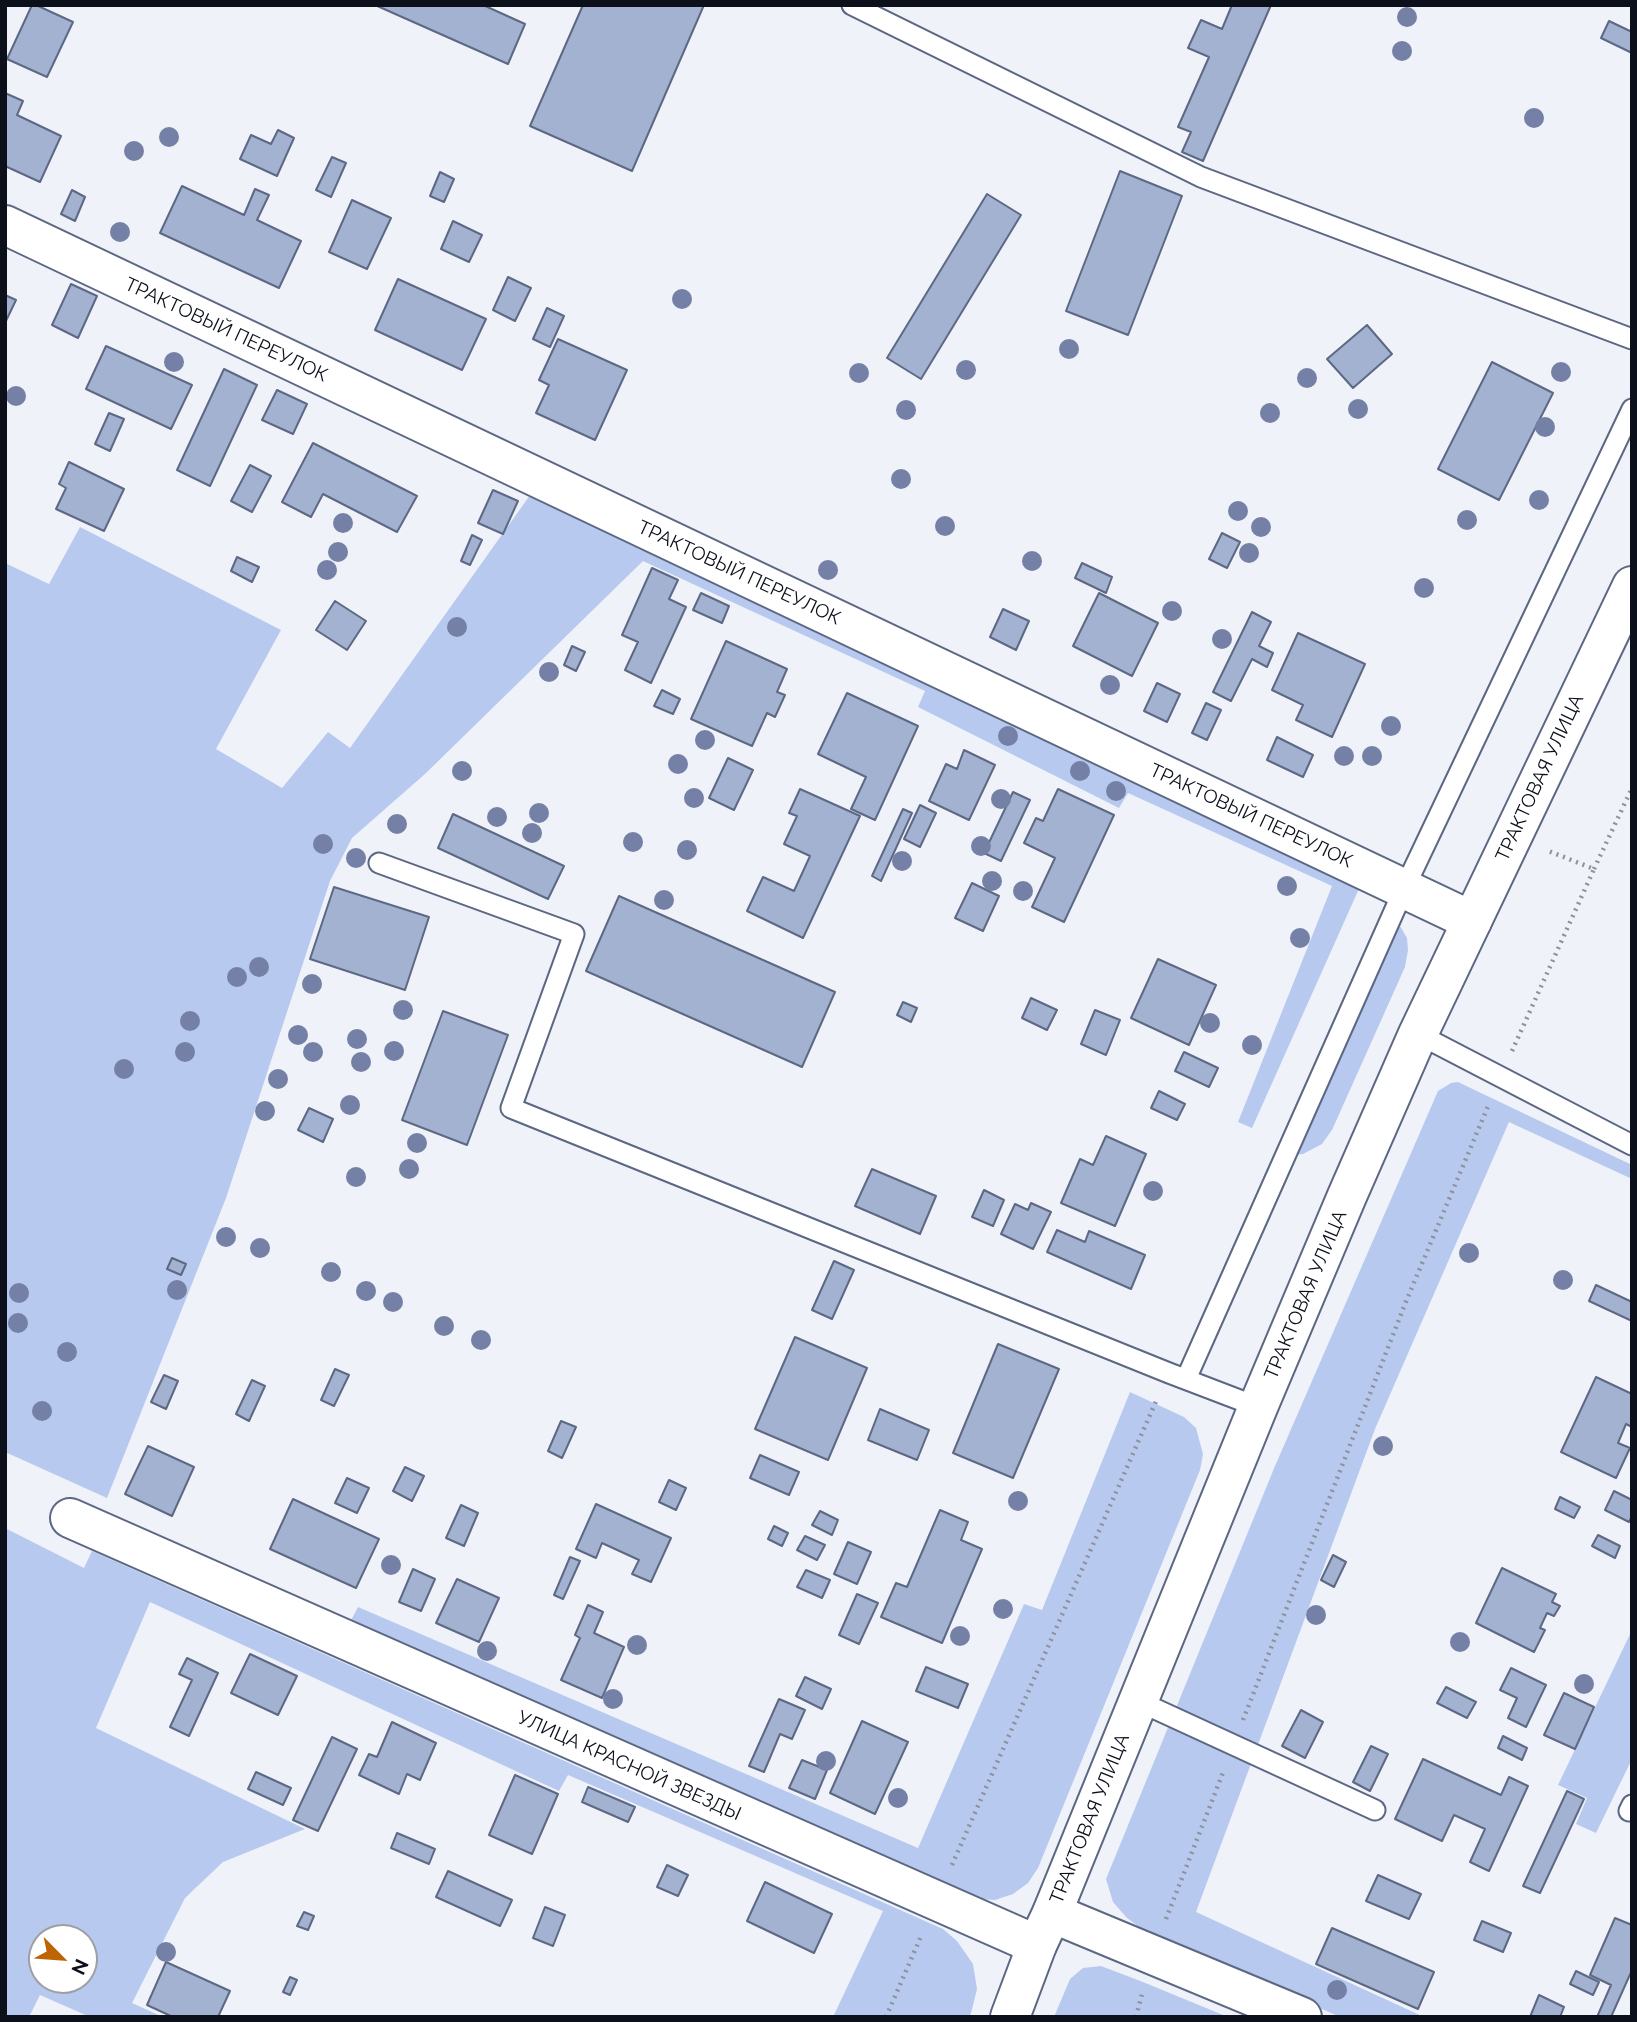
<!DOCTYPE html>
<html>
<head>
<meta charset="utf-8">
<style>
  body { margin:0 }
  #map { position:relative; width:1637px; height:2022px; overflow:hidden; background:#eff2f9; font-family:Raleway,sans-serif }
  canvas { display:block }
  .frame { position:absolute; inset:0; border:7px solid #0c101b; pointer-events:none }
  .north { position:absolute; left:28px; top:1924px; width:70px; height:70px; box-sizing:border-box; background:#fff; border:2px solid #9e9fa4; border-radius:50%; rotate:115deg; font-size:19px; font-weight:700; line-height:28px; text-align:center; color:#0c101b }
  .north::after { content:''; display:block; margin:auto; width:24px; height:32px; background:#bd6404; clip-path:polygon(50% 0,100% 100%,50% 72%,0 100%) }
</style>
</head>
<body>
<div id="map">
<canvas width="1637" height="2022"></canvas>
<div class="frame"></div>
<div class="north">N</div>
</div>
<script>
const ctx = document.querySelector('canvas').getContext('2d');
ctx.lineJoin = 'round';
function fill(path, color) {
  ctx.fillStyle = color;
  ctx.fill(path, 'evenodd');
}
function toPath(rows) {
  const path = new Path2D();
  for (const r of rows) {
    path.moveTo(r[0], r[1]);
    for (let i = 2; i < r.length; i += 2) path.lineTo(r[i], r[i + 1]);
  }
  return path;
}
function trace(path, color, width, dash) {
  ctx.strokeStyle = color;
  ctx.lineWidth = width;
  ctx.lineCap = dash ? 'butt' : 'round';
  ctx.setLineDash(dash || []);
  ctx.stroke(path);
}
function label(font, color, halo, rows, align = 'center') {
  ctx.font = font + ' Raleway,sans-serif';
  ctx.lineWidth = 6;
  ctx.setLineDash([]);
  ctx.textBaseline = 'middle';
  ctx.strokeStyle = halo;
  ctx.fillStyle = color;
  for (const [text, x, y, turn = 0] of rows) {
    ctx.save();
    ctx.translate(x, y);
    ctx.rotate((+turn || 0) * Math.PI / 180);
    ctx.textAlign = isNaN(turn) ? turn : align;
    if (halo) ctx.strokeText(text, 0, 0);
    ctx.fillText(text, 0, 0);
    ctx.restore();
  }
}
fill(toPath([
  [533,491,1362,882,1252,1128,1238,1122,1332,886,1128,793,1119,808,918,707,925,691,643,561,425,774,352,838,330,881,226,1198,107,1498,5,1452,5,563,49,584,80,527,281,630,216,749,282,788,328,732,350,748],
  [1396,919,1407,938,1408,950,1405,967,1332,1130,1322,1144,1303,1154,1291,1155],
  [1458,1082,1632,1165,1632,1179,1509,1122,1375,1429,1196,1912,1424,2017,1340,2017,1142,1929,1127,1918,1113,1902,1106,1879,1275,1466,1438,1091,1451,1083],
  [1130,1392,1184,1417,1196,1428,1203,1454,1200,1470,1038,1868,1028,1883,1013,1894,995,1900,980,1899,347,1628,358,1607,918,1848,1024,1604,1042,1610],
  [5,1528,84,1568,92,1551,943,1929,957,1941,973,1964,977,1989,970,2017,833,2017,883,1911,568,1775,559,1791,150,1602,96,1728,305,1829,223,1862,185,1898,132,2003,163,2017,90,2017,40,1995,29,2017,5,2017],
  [84,1938,84,1980,42,1980,42,1938],
  [1632,1630,1632,1759,1596,1833,1576,1824,1587,1798,1558,1785],
  [1101,1966,1143,1982,1228,2017,1054,2017,1070,1979,1083,1968]
]), '#b8c9f0');
const building = toPath([
  [32,5,36,5,73,22,47,77,7,59,32,5],
  [375,5,483,5,525,24,508,64,375,5],
  [583,5,704,5,632,171,530,126,583,5],
  [1232,5,1271,5,1203,161,1182,152,1191,132,1178,127,1209,57,1188,48,1201,20,1222,29,1232,5],
  [1609,21,1632,32,1632,53,1601,38,1609,21],
  [5,93,23,101,17,115,61,136,40,182,5,166,5,93],
  [278,130,294,138,277,176,240,159,251,135,271,144,278,130],
  [332,157,346,163,331,197,316,190,332,157],
  [1120,171,1182,196,1128,335,1066,311,1120,171],
  [440,172,454,179,444,202,430,196,440,172],
  [182,186,244,215,255,189,269,195,257,220,301,241,279,288,160,233,182,186],
  [72,190,85,197,75,221,61,214,72,190],
  [987,194,1021,215,921,379,887,358,987,194],
  [352,200,391,218,367,269,329,252,352,200],
  [453,221,482,235,469,262,441,249,453,221],
  [508,277,531,288,515,321,493,310,508,277],
  [398,279,486,319,462,370,375,330,398,279],
  [71,284,97,296,78,338,52,325,71,284],
  [5,295,16,300,5,323,5,295],
  [547,308,564,316,550,347,533,339,547,308],
  [1367,325,1392,354,1353,388,1327,359,1367,325],
  [558,339,627,370,595,440,536,413,549,385,539,380,558,339],
  [106,346,192,385,171,429,86,389,106,346],
  [1492,362,1553,393,1499,500,1438,469,1492,362],
  [224,369,257,385,210,486,177,470,224,369],
  [277,390,307,404,293,434,262,420,277,390],
  [109,413,124,419,110,451,95,444,109,413],
  [313,443,417,496,397,532,323,494,311,517,282,502,313,443],
  [69,462,124,489,104,531,56,509,66,488,59,484,69,462],
  [250,465,271,476,252,512,231,501,250,465],
  [493,490,518,501,503,534,478,523,493,490],
  [1222,533,1240,542,1227,568,1209,559,1222,533],
  [472,535,482,540,470,565,461,561,472,535],
  [237,557,259,567,252,582,231,571,237,557],
  [1082,563,1112,577,1106,593,1075,578,1082,563],
  [652,568,678,580,669,599,686,607,651,683,625,670,638,642,622,635,652,568],
  [701,593,729,606,722,623,693,610,701,593],
  [1099,593,1158,623,1132,676,1073,646,1099,593],
  [335,601,366,621,347,650,316,630,335,601],
  [1003,609,1029,621,1016,650,990,637,1003,609],
  [1252,612,1271,622,1259,646,1273,653,1267,667,1252,659,1231,701,1213,692,1252,612],
  [1298,633,1365,664,1332,737,1296,720,1303,705,1272,690,1298,633],
  [726,641,787,669,777,692,785,695,775,717,767,713,752,746,691,719,726,641],
  [572,646,585,652,576,671,564,665,572,646],
  [1157,683,1180,694,1167,722,1144,711,1157,683],
  [662,690,680,699,673,714,654,706,662,690],
  [847,693,918,726,875,820,851,809,866,777,818,754,847,693],
  [1206,703,1221,710,1207,740,1192,733,1206,703],
  [1277,737,1313,755,1303,777,1267,760,1277,737],
  [964,750,995,765,969,820,929,801,946,764,957,769,964,750],
  [728,758,753,770,734,810,709,798,728,758],
  [800,789,860,816,803,938,747,911,763,877,794,891,810,856,784,844,797,816,789,813,800,789],
  [1058,789,1114,815,1064,922,1032,907,1055,858,1024,843,1036,818,1043,821,1058,789],
  [1013,792,1030,800,1001,861,984,853,1013,792],
  [920,805,936,813,920,847,904,839,920,805],
  [903,809,912,813,881,881,872,876,903,809],
  [453,814,564,866,548,899,438,848,453,814],
  [972,883,999,896,983,931,955,918,972,883],
  [334,887,429,917,405,990,310,959,334,887],
  [619,896,835,992,802,1067,586,971,619,896],
  [1158,959,1216,985,1189,1045,1131,1018,1158,959],
  [1031,998,1057,1010,1047,1030,1022,1018,1031,998],
  [903,1002,917,1008,911,1022,897,1015,903,1002],
  [1095,1010,1120,1020,1106,1055,1081,1044,1095,1010],
  [443,1011,508,1035,467,1145,402,1120,443,1011],
  [1184,1052,1218,1068,1209,1087,1175,1071,1184,1052],
  [1159,1091,1185,1104,1177,1120,1151,1108,1159,1091],
  [309,1108,333,1119,323,1142,298,1130,309,1108],
  [1106,1136,1146,1154,1115,1226,1061,1203,1080,1159,1093,1165,1106,1136],
  [872,1169,936,1196,920,1234,855,1206,872,1169],
  [984,1190,1004,1200,993,1226,972,1217,984,1190],
  [1031,1203,1051,1212,1033,1249,1001,1234,1015,1204,1028,1210,1031,1203],
  [1057,1230,1085,1242,1089,1231,1145,1255,1131,1289,1047,1252,1057,1230],
  [172,1258,186,1264,181,1275,167,1269,172,1258],
  [834,1261,854,1270,832,1319,812,1310,834,1261],
  [1596,1285,1632,1302,1632,1321,1589,1301,1596,1285],
  [795,1337,867,1368,828,1460,755,1429,795,1337],
  [998,1344,1059,1369,1013,1478,953,1453,998,1344],
  [335,1369,349,1375,334,1406,321,1400,335,1369],
  [164,1375,178,1381,166,1409,151,1402,164,1375],
  [1596,1377,1632,1394,1632,1427,1626,1424,1618,1443,1630,1448,1616,1478,1561,1452,1596,1377],
  [252,1380,265,1386,249,1421,236,1414,252,1380],
  [880,1409,929,1430,917,1460,868,1440,880,1409],
  [561,1421,576,1427,562,1458,548,1451,561,1421],
  [148,1446,194,1467,172,1516,125,1494,148,1446],
  [760,1455,799,1472,789,1495,750,1478,760,1455],
  [405,1467,424,1476,412,1501,393,1491,405,1467],
  [347,1478,369,1488,357,1513,335,1503,347,1478],
  [669,1480,686,1488,676,1510,659,1502,669,1480],
  [1614,1491,1632,1500,1632,1516,1629,1522,1605,1510,1614,1491],
  [1560,1497,1580,1507,1574,1518,1555,1509,1560,1497],
  [293,1499,379,1539,356,1588,270,1549,293,1499],
  [596,1504,671,1538,651,1582,632,1574,639,1560,602,1543,596,1558,576,1549,596,1504],
  [461,1505,478,1513,464,1546,446,1538,461,1505],
  [940,1510,968,1522,961,1540,982,1549,942,1643,881,1617,896,1583,907,1587,940,1510],
  [820,1511,838,1520,832,1535,812,1525,820,1511],
  [774,1526,788,1533,782,1546,768,1539,774,1526],
  [1598,1535,1620,1546,1615,1558,1592,1546,1598,1535],
  [805,1536,825,1545,817,1560,797,1550,805,1536],
  [848,1542,871,1552,857,1584,834,1574,848,1542],
  [1333,1555,1346,1562,1334,1587,1321,1580,1333,1555],
  [570,1557,580,1561,563,1599,554,1595,570,1557],
  [1502,1568,1556,1594,1552,1602,1560,1606,1554,1616,1547,1613,1540,1628,1545,1630,1534,1652,1476,1623,1502,1568],
  [413,1569,435,1579,421,1611,399,1602,413,1569],
  [806,1570,830,1580,822,1598,797,1587,806,1570],
  [457,1579,499,1598,479,1642,436,1623,457,1579],
  [857,1594,878,1603,859,1644,839,1635,857,1594],
  [588,1605,603,1612,594,1633,624,1647,602,1698,561,1680,580,1638,575,1635,588,1605],
  [250,1654,297,1676,278,1715,231,1693,250,1654],
  [187,1658,218,1673,189,1736,170,1727,192,1680,179,1674,187,1658],
  [926,1667,968,1684,958,1708,916,1691,926,1667],
  [1511,1668,1546,1685,1526,1727,1508,1718,1517,1698,1500,1690,1511,1668],
  [805,1677,831,1689,822,1709,796,1696,805,1677],
  [1446,1687,1476,1702,1467,1718,1437,1703,1446,1687],
  [1564,1693,1594,1707,1575,1749,1544,1735,1564,1693],
  [779,1699,805,1710,792,1739,780,1734,764,1772,749,1766,779,1699],
  [1301,1710,1323,1722,1305,1758,1282,1746,1301,1710],
  [862,1721,908,1742,875,1814,830,1793,862,1721],
  [392,1722,436,1743,420,1780,407,1774,399,1794,359,1775,369,1754,377,1757,392,1722],
  [1503,1736,1527,1748,1522,1760,1498,1748,1503,1736],
  [332,1737,357,1749,318,1831,293,1820,332,1737],
  [1371,1746,1388,1754,1370,1791,1353,1782,1371,1746],
  [1423,1759,1501,1795,1509,1777,1528,1786,1489,1871,1470,1862,1485,1829,1454,1815,1442,1841,1395,1819,1423,1759],
  [802,1760,827,1770,815,1799,789,1788,802,1760],
  [256,1772,291,1788,283,1805,248,1789,256,1772],
  [515,1775,558,1794,532,1854,489,1835,515,1775],
  [588,1787,635,1807,628,1822,582,1802,588,1787],
  [1567,1791,1584,1799,1540,1893,1523,1886,1567,1791],
  [397,1833,435,1849,429,1864,391,1848,397,1833],
  [667,1865,688,1875,678,1896,657,1887,667,1865],
  [448,1871,512,1900,500,1926,436,1897,448,1871],
  [1378,1875,1421,1894,1409,1919,1366,1901,1378,1875],
  [765,1882,832,1914,814,1953,747,1921,765,1882],
  [545,1907,565,1915,553,1946,533,1938,545,1907],
  [304,1912,314,1916,308,1930,297,1926,304,1912],
  [1615,1918,1632,1925,1632,1970,1611,2017,1597,2017,1611,1985,1590,1975,1615,1918],
  [1482,1921,1511,1933,1503,1952,1474,1940,1482,1921],
  [1332,1928,1434,1972,1418,2009,1316,1964,1332,1928],
  [166,1962,230,1991,218,2017,173,2017,147,2005,166,1962],
  [1576,1971,1599,1982,1593,1995,1570,1984,1576,1971],
  [290,1977,297,1980,290,1995,283,1992,290,1977],
  [1539,1995,1564,2007,1560,2017,1530,2017,1539,1995]
]);
fill(building, '#a4b2d1');
trace(building, '#5c6884', 2);
const lane = toPath([
  [852,5,1201,177,1632,339],
  [379,863,574,934,511,1108,1169,1373,1258,1407],
  [1418,1034,1632,1145],
  [1186,1379,1404,889,1632,409],
  [1138,1701,1375,1810],
  [1629,1811,1632,1805]
]);
const street = toPath([
  [5,225,1472,921],
  [70,1518,1037,1945],
  [1052,1913,1302,2017]
]);
const highway = toPath([
  [1010,2017,1037,1945,1052,1913,1258,1407,1347,1196,1418,1034,1632,586]
]);
trace(lane, '#5b6783', 23);
trace(street, '#5b6783', 42);
trace(highway, '#5b6783', 42);
trace(toPath([
  [1594,869,1632,788],
  [1512,1051,1594,869,1546,850],
  [1243,1720,1405,1304,1489,1104],
  [952,1865,1157,1399],
  [1166,1919,1224,1770],
  [886,2017,922,1934],
  [1136,2017,1143,1990]
]), '#8d919a', 4.5, [2, 5]);
trace(lane, '#fff', 19);
trace(street, '#fff', 38);
trace(highway, '#fff', 38);
ctx.fillStyle = '#7480a5';
for (const [x, y] of [
  [1407,17],
  [1402,51],
  [1534,118],
  [169,137],
  [134,151],
  [120,232],
  [682,299],
  [1069,349],
  [174,362],
  [966,370],
  [1561,372],
  [859,373],
  [1307,378],
  [16,396],
  [1358,409],
  [906,410],
  [1270,413],
  [1545,427],
  [901,479],
  [1539,500],
  [1238,511],
  [1467,520],
  [343,523],
  [945,526],
  [1261,527],
  [338,552],
  [1249,553],
  [1032,561],
  [327,570],
  [828,570],
  [1424,588],
  [1172,611],
  [457,627],
  [1222,639],
  [549,672],
  [1110,685],
  [1391,726],
  [1008,736],
  [705,740],
  [1344,756],
  [1372,756],
  [678,764],
  [462,771],
  [1080,771],
  [1116,791],
  [694,798],
  [1001,799],
  [539,813],
  [497,817],
  [397,824],
  [532,833],
  [633,842],
  [323,844],
  [981,846],
  [687,850],
  [356,858],
  [902,861],
  [992,881],
  [1287,886],
  [1023,891],
  [664,900],
  [1300,938],
  [259,967],
  [237,977],
  [312,984],
  [403,1010],
  [190,1021],
  [1210,1023],
  [298,1035],
  [357,1039],
  [1252,1045],
  [394,1051],
  [185,1052],
  [313,1052],
  [361,1062],
  [124,1069],
  [278,1079],
  [350,1105],
  [265,1111],
  [417,1143],
  [409,1169],
  [356,1177],
  [1153,1191],
  [226,1237],
  [260,1248],
  [1469,1253],
  [331,1272],
  [1563,1280],
  [177,1290],
  [366,1291],
  [19,1293],
  [393,1302],
  [18,1323],
  [444,1326],
  [481,1340],
  [67,1352],
  [42,1411],
  [1383,1446],
  [1018,1501],
  [391,1565],
  [1003,1609],
  [1316,1615],
  [960,1636],
  [1460,1642],
  [637,1645],
  [487,1651],
  [1584,1684],
  [613,1699],
  [826,1761],
  [898,1798],
  [166,1952],
  [1337,1990]
]) {
  ctx.beginPath();
  ctx.arc(x, y, 10, 0, 2 * Math.PI);
  ctx.fill();
}
label('19px', '#0c101b', '#fff', [
  ["ТРАКТОВЫЙ ПЕРЕУЛОК",226,330,25],
  ["ТРАКТОВЫЙ ПЕРЕУЛОК",739,573,25],
  ["ТРАКТОВАЯ УЛИЦА",1540,778,-65],
  ["ТРАКТОВЫЙ ПЕРЕУЛОК",1251,816,25],
  ["ТРАКТОВАЯ УЛИЦА",1306,1295,-67],
  ["УЛИЦА КРАСНОЙ ЗВЕЗДЫ",629,1766,24],
  ["ТРАКТОВАЯ УЛИЦА",1090,1819,-68]
]);
</script>
</body>
</html>
